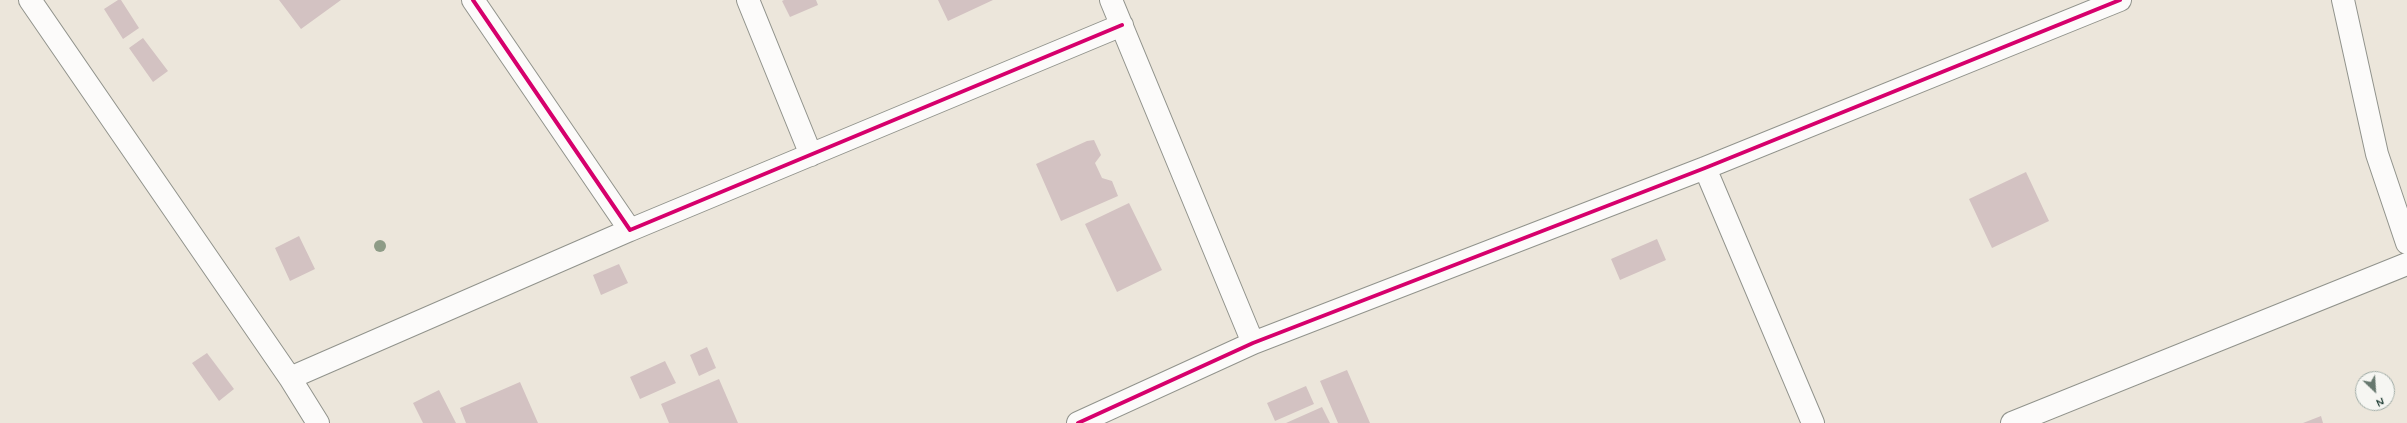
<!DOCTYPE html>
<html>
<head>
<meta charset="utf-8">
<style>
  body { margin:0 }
  #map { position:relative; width:2407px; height:423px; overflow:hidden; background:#ece6db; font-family:Mynerve,sans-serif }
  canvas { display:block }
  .north { position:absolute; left:2355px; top:371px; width:40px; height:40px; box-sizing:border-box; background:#f6f6f2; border:1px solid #a0aca6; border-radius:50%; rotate:155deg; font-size:11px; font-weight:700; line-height:16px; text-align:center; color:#1f3d34 }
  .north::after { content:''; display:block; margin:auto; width:14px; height:18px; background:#67786e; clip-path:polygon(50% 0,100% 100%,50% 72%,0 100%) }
</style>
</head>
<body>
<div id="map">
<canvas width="2407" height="423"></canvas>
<div class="north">N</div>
</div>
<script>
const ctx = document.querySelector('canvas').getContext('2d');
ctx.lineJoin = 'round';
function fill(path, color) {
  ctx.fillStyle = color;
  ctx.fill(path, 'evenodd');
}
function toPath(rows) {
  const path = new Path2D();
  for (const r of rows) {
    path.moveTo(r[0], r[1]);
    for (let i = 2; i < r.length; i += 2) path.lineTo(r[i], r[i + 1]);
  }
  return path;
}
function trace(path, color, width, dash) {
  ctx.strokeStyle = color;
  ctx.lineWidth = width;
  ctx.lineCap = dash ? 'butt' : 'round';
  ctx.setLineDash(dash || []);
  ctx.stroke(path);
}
fill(toPath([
  [118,0,121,0,139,28,123,39,104,9],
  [279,0,341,0,301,29],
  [784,0,816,0,818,5,790,17,782,1],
  [938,0,993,0,948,21],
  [143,38,168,71,153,82,129,48],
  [1094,140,1101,155,1095,163,1102,178,1112,181,1118,196,1061,221,1036,164,1087,141],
  [2026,172,2049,221,1992,248,1969,199],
  [1129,203,1162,270,1117,292,1085,224],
  [299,236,315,269,290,281,275,248],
  [1657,239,1666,260,1620,280,1611,259],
  [619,264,628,283,601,295,593,275],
  [707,347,716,368,699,376,690,355],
  [207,353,234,389,219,401,192,363],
  [665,361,676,383,640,399,630,377],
  [1347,370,1370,423,1338,423,1320,381],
  [719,379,738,423,669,423,661,404],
  [520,382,538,423,466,423,460,408],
  [1306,386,1314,404,1275,421,1267,403],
  [439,390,456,423,423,423,413,403],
  [1322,407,1330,423,1286,423],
  [2321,416,2323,423,2303,423]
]), '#d3c2c2');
const minor = toPath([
  [30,0,290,378,318,423],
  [473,0,630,230,1122,25],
  [748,0,811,155],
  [1111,0,1253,343],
  [2343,0,2377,154,2407,243],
  [1705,168,1813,423],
  [290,378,630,230],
  [1078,423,1253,343,1705,168,2120,0],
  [2012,423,2407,264]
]);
trace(minor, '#91938c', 24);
trace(minor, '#fcfbfa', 22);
trace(toPath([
  [473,0,630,230,1122,25],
  [1078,423,1253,343,1705,168,2120,0]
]), '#d6006c', 4);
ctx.fillStyle = '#8e9c87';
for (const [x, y] of [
  [380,246]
]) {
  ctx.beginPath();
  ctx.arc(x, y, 6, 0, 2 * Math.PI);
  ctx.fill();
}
</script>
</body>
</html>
